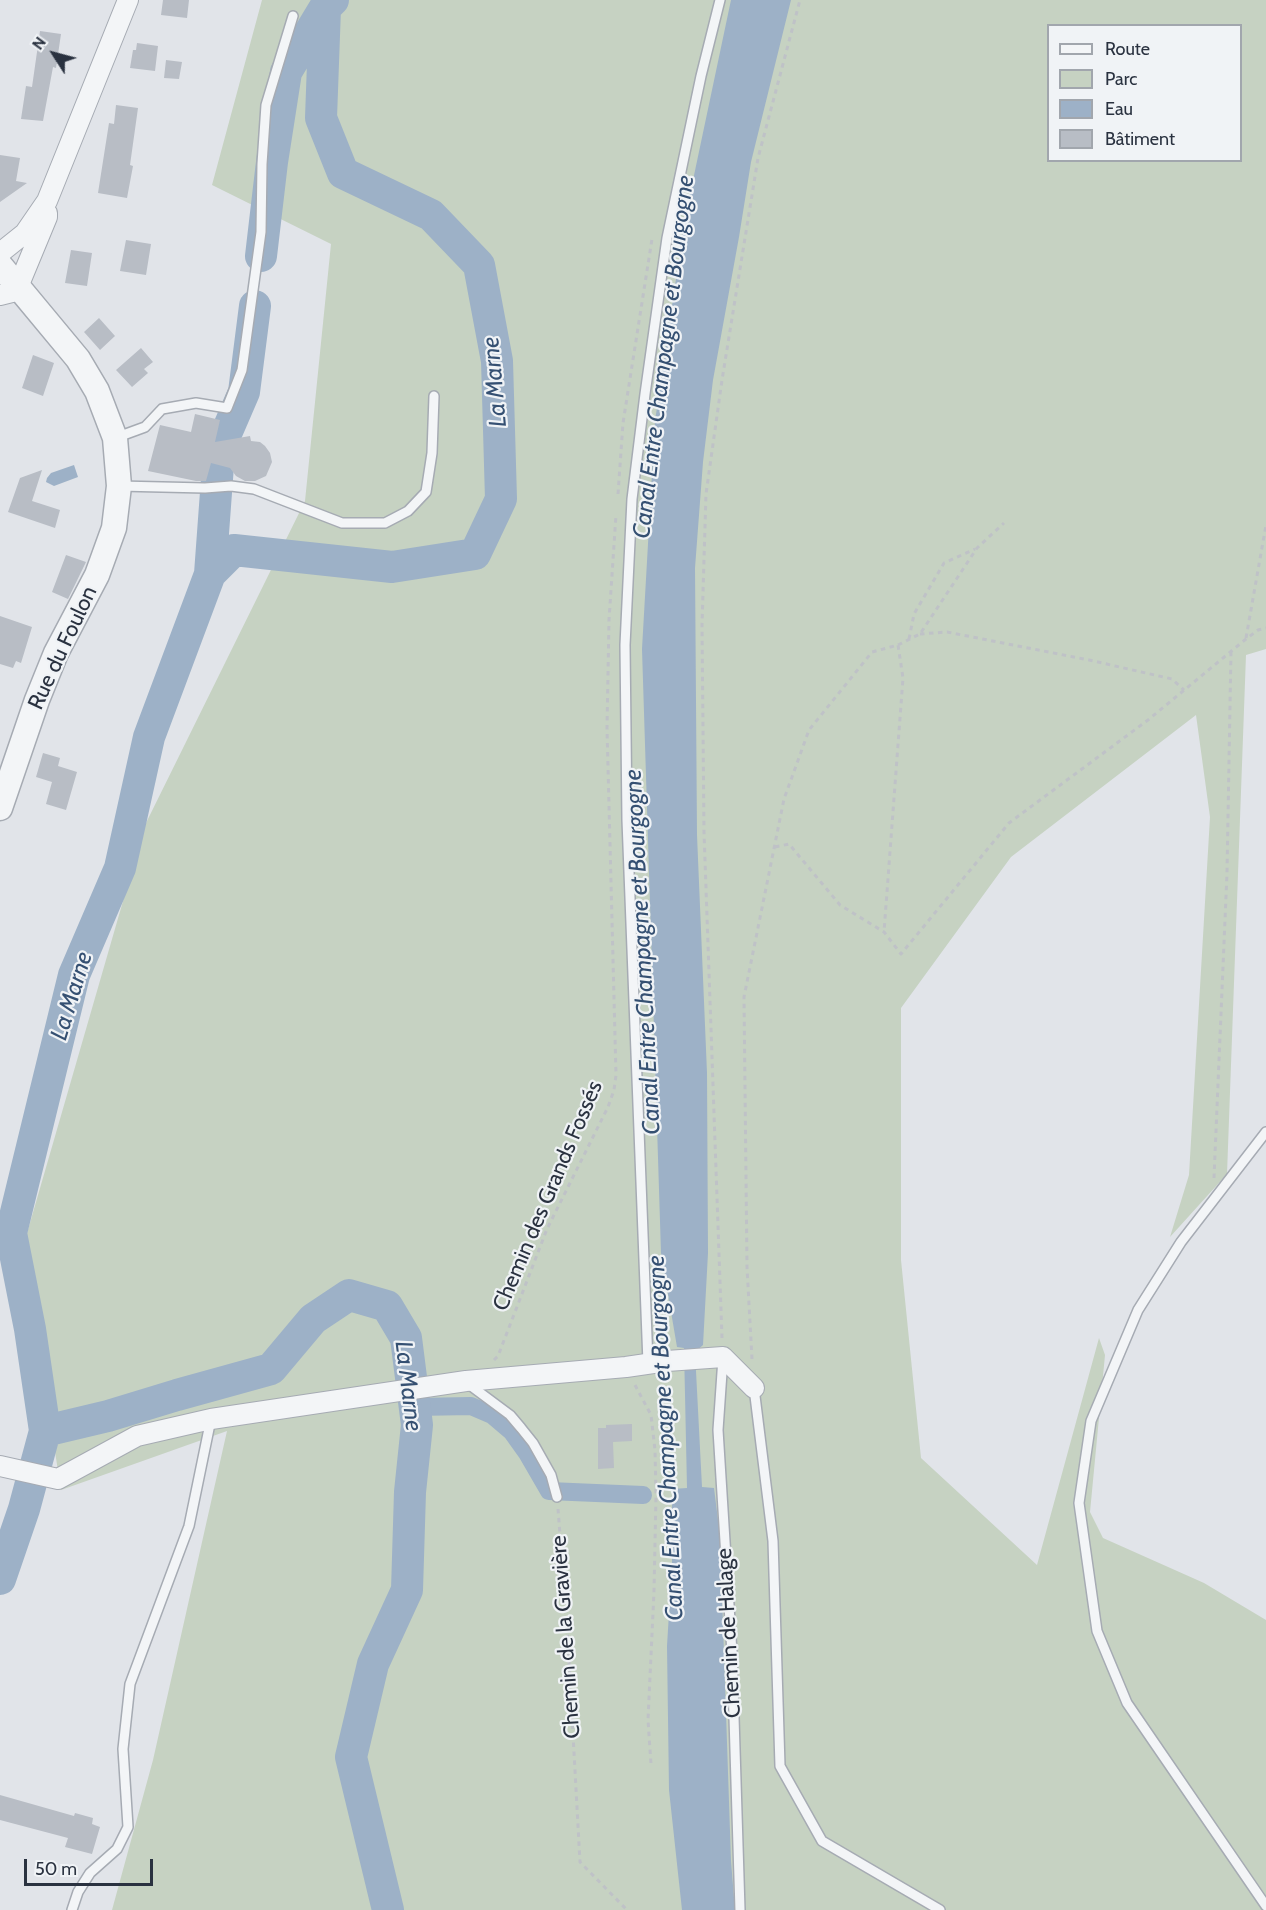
<!DOCTYPE html>
<html>
<head>
<meta charset="utf-8">
<style>
  body { margin:0 }
  #map { position:relative; width:1266px; height:1910px; overflow:hidden; background:#e1e4e9; font-family:Cabin,sans-serif }
  canvas { display:block }
  .legend { position:absolute; left:1047px; top:24px; width:195px; height:138px; box-sizing:border-box; background:#f0f3f6; border:2px solid #a1a6ad; margin:0; padding:8px 10px; list-style:none; font-size:18px; color:#2a3240 }
  .legend li { display:flex; align-items:center; gap:12px; height:30px }
  .legend b { width:30px; border:2px solid #a1a6ad }
  .north { position:absolute; left:24px; top:24px; width:60px; height:60px; -webkit-text-stroke:4px #f0f3f6; paint-order:stroke; rotate:306deg; font-size:16px; font-weight:700; line-height:24px; text-align:center; color:#2a3240 }
  .north::after { content:''; display:block; margin:auto; width:21px; height:27px; background:#2a3240; clip-path:polygon(50% 0,100% 100%,50% 72%,0 100%) }
  .scale { position:absolute; left:24px; top:1859px; width:129px; height:27px; box-sizing:border-box; border:3px solid #2a3240; border-top:0; padding-left:8px; font-size:18px; line-height:21px; white-space:nowrap; color:#2a3240; -webkit-text-stroke:4px #f0f3f6; paint-order:stroke }
</style>
</head>
<body>
<div id="map">
<canvas width="1266" height="1910"></canvas>
<ul class="legend">
<li><b style="height:8px;background:#f3f5f7"></b>Route</li>
<li><b style="height:16px;background:#c6d2c2"></b>Parc</li>
<li><b style="height:16px;background:#9db1c7"></b>Eau</li>
<li><b style="height:16px;background:#b8bdc5"></b>Bâtiment</li>
</ul>
<div class="north">N</div>
<div class="scale">50 m</div>
</div>
<script>
const ctx = document.querySelector('canvas').getContext('2d');
ctx.lineJoin = 'round';
function fill(path, color) {
  ctx.fillStyle = color;
  ctx.fill(path, 'evenodd');
}
function toPath(rows) {
  const path = new Path2D();
  for (const r of rows) {
    path.moveTo(r[0], r[1]);
    for (let i = 2; i < r.length; i += 2) path.lineTo(r[i], r[i + 1]);
  }
  return path;
}
function trace(path, color, width, dash) {
  ctx.strokeStyle = color;
  ctx.lineWidth = width;
  ctx.lineCap = dash ? 'butt' : 'round';
  ctx.setLineDash(dash || []);
  ctx.stroke(path);
}
function label(font, color, halo, rows, align = 'center') {
  ctx.font = font + ' Cabin,sans-serif';
  ctx.lineWidth = 4.5;
  ctx.setLineDash([]);
  ctx.textBaseline = 'middle';
  ctx.strokeStyle = halo;
  ctx.fillStyle = color;
  for (const [text, x, y, turn = 0] of rows) {
    ctx.save();
    ctx.translate(x, y);
    ctx.rotate((+turn || 0) * Math.PI / 180);
    ctx.textAlign = isNaN(turn) ? turn : align;
    if (halo) ctx.strokeText(text, 0, 0);
    ctx.fillText(text, 0, 0);
    ctx.restore();
  }
}
fill(toPath([
  [262,0,1266,0,1266,649,1246,655,1227,1174,1170,1237,1189,1175,1210,817,1196,715,1011,857,901,1008,901,1260,921,1458,1037,1565,1099,1338,1105,1355,1090,1512,1103,1538,1204,1583,1266,1620,1266,1910,112,1910,153,1760,227,1431,61,1490,23,1247,145,825,305,501,331,244,212,185],
  [1048,26,1240,26,1240,160,1048,160]
]), '#c6d2c2');
fill(toPath([
  [731,0,791,0,751,162,739,237,713,380,703,462,695,568,697,835,707,1073,708,1253,703,1345,695,1352,702,1487,714,1488,720,1536,731,1861,735,1910,682,1910,669,1790,667,1646,672,1563,672,1489,687,1488,684,1348,677,1347,661,1253,642,649,655,421,685,218],
  [74,465,78,477,54,486,46,482,47,478,51,473]
]), '#9db1c7');
trace(toPath([
  [415,1407,471,1406,492,1415,512,1432,527,1453,549,1491,643,1495]
]), '#9db1c7', 18);
trace(toPath([
  [333,0,325,8,321,118,343,173,431,215,479,265,497,361,501,499,475,554,392,567,234,550,210,574,149,737,120,868,74,975,11,1233,30,1329,45,1431,108,1416,177,1395,271,1369,313,1319,349,1295,387,1306,406,1338,417,1425,410,1492,407,1590,373,1664,351,1757,388,1910],
  [261,256,272,162,286,72,324,9],
  [222,443,244,392,255,306],
  [210,574,218,465],
  [0,1579,24,1509,45,1431]
]), '#9db1c7', 32);
fill(toPath([
  [163,0,189,0,187,18,161,15],
  [40,31,61,34,56,68,53,67,43,121,21,119,26,86,32,87],
  [137,43,158,46,155,71,130,68,133,50,136,50],
  [166,60,182,62,179,79,164,78],
  [116,105,138,108,130,165,133,166,127,198,98,193,109,123,114,124],
  [0,155,20,158,16,181,27,183,0,202],
  [126,240,151,244,146,275,120,271],
  [71,250,92,253,87,286,65,283],
  [99,318,115,336,100,350,84,332],
  [141,348,153,362,144,369,148,373,132,387,116,370],
  [33,355,54,363,43,396,22,388],
  [195,414,220,420,215,442,250,436,251,441,260,442,265,446,270,453,272,462,266,476,255,481,245,481,236,476,230,468,211,463,206,481,196,481,148,471,160,425,191,432],
  [42,470,32,501,60,510,55,528,8,512,20,478],
  [66,555,86,562,68,599,52,592],
  [0,616,32,627,21,663,16,661,13,668,0,664],
  [43,753,60,758,58,766,77,772,66,810,46,804,52,782,36,777],
  [632,1424,632,1441,613,1442,614,1468,598,1469,598,1428,606,1428,606,1425],
  [0,1795,74,1816,75,1813,93,1818,92,1824,100,1827,92,1854,65,1847,68,1838,0,1820]
]), '#b8bdc5');
const service = toPath([
  [115,438,145,427,162,409,196,403,227,408,242,370,261,232,262,164,266,105,293,16],
  [119,486,205,488,231,486,254,489,342,523,385,523,408,511,426,492,432,453,434,396],
  [1266,1132,1181,1242,1138,1310,1091,1421,1079,1503,1097,1631,1127,1703,1266,1906],
  [723,1358,718,1430,732,1653,740,1910],
  [648,1363,627,820,625,645,632,499,645,394,667,238,701,76,720,0],
  [467,1383,510,1415,521,1428,533,1443,551,1475,557,1497],
  [754,1388,773,1541,780,1766,822,1841,940,1910],
  [72,1910,78,1892,90,1873,117,1849,128,1827,123,1749,130,1684,189,1526,211,1419]
]);
const minor = toPath([
  [0,253,25,233,47,201,128,0],
  [0,295,12,292,18,287,47,217,47,213],
  [0,1466,58,1479,137,1436,211,1419,466,1381,626,1367,667,1361,723,1357,754,1388]
]);
const tertiary = toPath([
  [0,265,78,359,97,391,115,438,119,486,114,528,97,575,56,653,37,700,0,808]
]);
trace(service, '#a6abb3', 12);
trace(minor, '#a6abb3', 22);
trace(tertiary, '#a6abb3', 27);
trace(toPath([
  [618,494,623,423,652,239],
  [920,634,947,632,1089,660,1172,679,1184,690],
  [1246,638,1266,525],
  [909,639,914,614,944,563,975,549],
  [898,645,920,634,977,548,1004,523],
  [775,847,789,844,840,905,884,932,901,954,1009,823,1148,720,1246,639,1258,630,1266,628],
  [1214,1178,1227,873,1231,651],
  [722,1338,704,832,702,625,706,494,722,380,758,158,800,0],
  [752,1359,747,1267,744,997,784,799,809,730,872,652,898,645,903,678,884,932],
  [494,1360,498,1356,547,1229,608,1107,614,1090,616,1075,607,728,609,620,616,515],
  [635,1385,651,1415,655,1450,656,1495,654,1591,648,1720,651,1764],
  [558,1509,567,1625,580,1862,627,1910]
]), '#bfc2c7', 3, [4.5, 4.5]);
trace(service, '#f3f5f7', 9);
trace(minor, '#f3f5f7', 20);
trace(tertiary, '#f3f5f7', 24);
label('22px', '#2a3240', '#f0f3f6', [
  ["Rue du Foulon",63,648,-65],
  ["Chemin des Grands Fossés",548,1196,-67],
  ["Chemin de Halage",729,1633,-93],
  ["Chemin de la Gravière",566,1637,-94]
]);
label('italic 24px', '#355072', '#f0f3f6', [
  ["Canal Entre Champagne et Bourgogne",664,357,-83],
  ["La Marne",495,382,-95],
  ["Canal Entre Champagne et Bourgogne",643,952,-93],
  ["La Marne",72,996,-73],
  ["La Marne",408,1386,83],
  ["Canal Entre Champagne et Bourgogne",666,1438,-93]
]);
</script>
</body>
</html>
